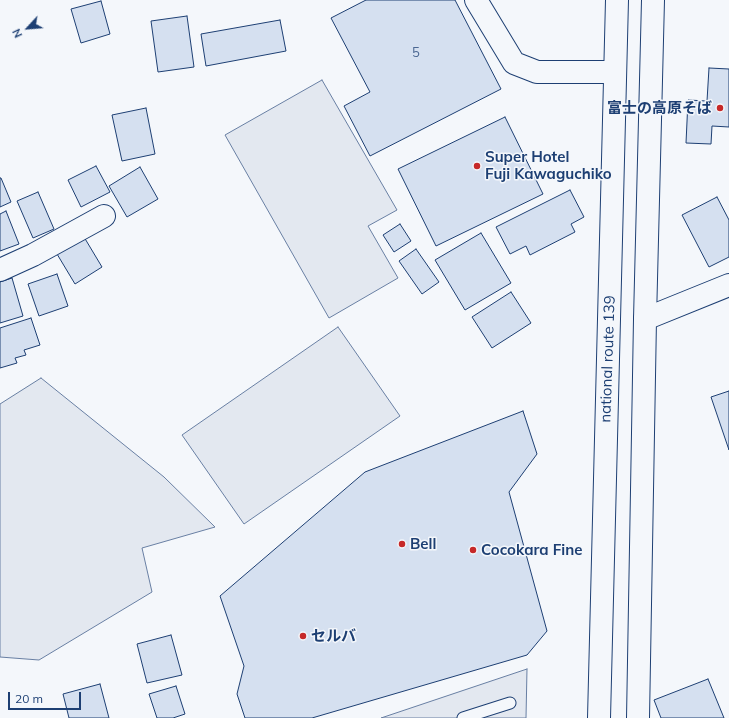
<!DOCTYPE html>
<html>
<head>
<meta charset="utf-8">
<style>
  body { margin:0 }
  #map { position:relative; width:729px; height:718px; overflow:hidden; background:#f4f7fb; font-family:Mulish,sans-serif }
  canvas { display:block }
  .north { position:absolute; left:8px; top:8px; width:40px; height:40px; -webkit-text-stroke:3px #f4f7fb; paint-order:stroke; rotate:244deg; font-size:11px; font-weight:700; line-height:16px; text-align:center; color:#1d3f73 }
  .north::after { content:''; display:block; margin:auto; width:14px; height:18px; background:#1d3f73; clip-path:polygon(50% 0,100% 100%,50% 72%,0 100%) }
  .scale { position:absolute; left:8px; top:692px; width:73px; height:18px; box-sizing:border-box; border:2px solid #1d3f73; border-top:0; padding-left:5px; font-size:12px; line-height:14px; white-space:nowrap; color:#1d3f73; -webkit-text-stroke:3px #f4f7fb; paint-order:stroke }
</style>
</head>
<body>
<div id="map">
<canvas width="729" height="718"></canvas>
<div class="north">N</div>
<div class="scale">20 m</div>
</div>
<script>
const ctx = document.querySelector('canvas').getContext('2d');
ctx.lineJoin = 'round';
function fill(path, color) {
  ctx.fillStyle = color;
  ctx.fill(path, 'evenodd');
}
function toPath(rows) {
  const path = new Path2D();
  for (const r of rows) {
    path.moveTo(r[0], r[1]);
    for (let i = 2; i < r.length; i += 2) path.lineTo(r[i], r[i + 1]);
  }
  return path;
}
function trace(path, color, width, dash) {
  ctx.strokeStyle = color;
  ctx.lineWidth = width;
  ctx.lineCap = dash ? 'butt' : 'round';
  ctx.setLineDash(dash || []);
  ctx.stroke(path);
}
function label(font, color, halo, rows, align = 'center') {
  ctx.font = font + ' Mulish,"Noto Sans JP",sans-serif';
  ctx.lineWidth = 3;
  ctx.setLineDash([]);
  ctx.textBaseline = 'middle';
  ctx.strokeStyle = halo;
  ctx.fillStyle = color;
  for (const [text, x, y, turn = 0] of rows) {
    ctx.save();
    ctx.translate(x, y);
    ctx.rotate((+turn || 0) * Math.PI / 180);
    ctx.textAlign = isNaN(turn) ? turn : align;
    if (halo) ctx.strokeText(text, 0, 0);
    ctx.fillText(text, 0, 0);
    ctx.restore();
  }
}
const parking = toPath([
  [322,80,397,210,368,226,398,278,329,318,225,135,322,80],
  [338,327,400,416,244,524,182,435,338,327],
  [41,378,164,477,215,527,142,548,152,592,39,660,0,657,0,404,41,378],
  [527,669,526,718,381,718,527,669]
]);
fill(parking, '#e3e8f0');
trace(parking, '#687fa3', 1);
const building = toPath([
  [366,0,455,0,501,89,370,156,344,106,370,92,331,18,366,0],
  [101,1,110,34,81,43,71,9,101,1],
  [187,16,194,67,158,72,151,21,187,16],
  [280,20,286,51,206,66,201,34,280,20],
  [709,68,729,69,729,127,712,126,711,144,686,143,688,100,707,101,709,68],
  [146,108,155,154,122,161,112,115,146,108],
  [505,117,543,194,436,246,398,169,505,117],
  [96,166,110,192,81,207,68,180,96,166],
  [140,167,158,199,127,217,109,186,140,167],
  [0,178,1,178,11,202,0,207,0,178],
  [570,190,584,217,571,224,575,232,530,255,526,246,510,254,496,227,570,190],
  [38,192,54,229,33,238,17,201,38,192],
  [717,197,729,220,729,257,709,267,682,215,717,197],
  [6,211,19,244,0,251,0,214,6,211],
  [400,224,411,241,394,252,383,235,400,224],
  [481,233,511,283,465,310,435,260,481,233],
  [84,237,102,267,75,284,57,254,84,237],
  [416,249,439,282,422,294,399,261,416,249],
  [57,274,68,306,39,316,28,284,57,274],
  [12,278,23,316,0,323,0,282,12,278],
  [511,292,531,323,492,348,472,317,511,292],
  [31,318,40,345,24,350,26,355,15,358,17,363,0,368,0,328,31,318],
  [729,391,729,450,711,397,729,391],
  [523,411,537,454,509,492,547,631,527,655,312,718,245,718,237,694,244,666,220,596,365,472,523,411],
  [171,635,182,675,147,683,137,644,171,635],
  [708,679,724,718,661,718,654,700,708,679],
  [100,684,109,718,69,718,63,694,100,684],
  [176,686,185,714,173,718,157,718,149,694,176,686]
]);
fill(building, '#d5e0f0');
trace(building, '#1d3f73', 1);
const service = toPath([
  [463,718,510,703]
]);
const minor = toPath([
  [476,0,514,63,537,72,615,72],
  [0,270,33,255,104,216],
  [645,319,729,285]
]);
const trunk = toPath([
  [599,718,617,0],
  [638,718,645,319,653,0]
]);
trace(service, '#1d3f73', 13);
trace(minor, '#1d3f73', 24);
trace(trunk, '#1d3f73', 24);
trace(service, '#f4f7fb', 11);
trace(minor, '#f4f7fb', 22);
trace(trunk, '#f4f7fb', 22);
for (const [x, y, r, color] of [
  [720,108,4,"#c62828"],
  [477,166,4,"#c62828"],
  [402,544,4,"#c62828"],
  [473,550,4,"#c62828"],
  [303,636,4,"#c62828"]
]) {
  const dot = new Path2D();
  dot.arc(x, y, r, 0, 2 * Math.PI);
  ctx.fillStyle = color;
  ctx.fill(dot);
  trace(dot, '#f4f7fb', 1.5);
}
label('13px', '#4b6792', null, [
  ["5",416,53]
]);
label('bold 15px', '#1d3f73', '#f4f7fb', [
  ["富士の高原そば",712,108,"right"],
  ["Super Hotel",485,157],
  ["Fuji Kawaguchiko",485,174],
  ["Bell",410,544],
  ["Cocokara Fine",481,550],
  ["セルバ",311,636]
], 'left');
label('15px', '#1d3f73', '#f4f7fb', [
  ["national route 139",608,359,-88]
]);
</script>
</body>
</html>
